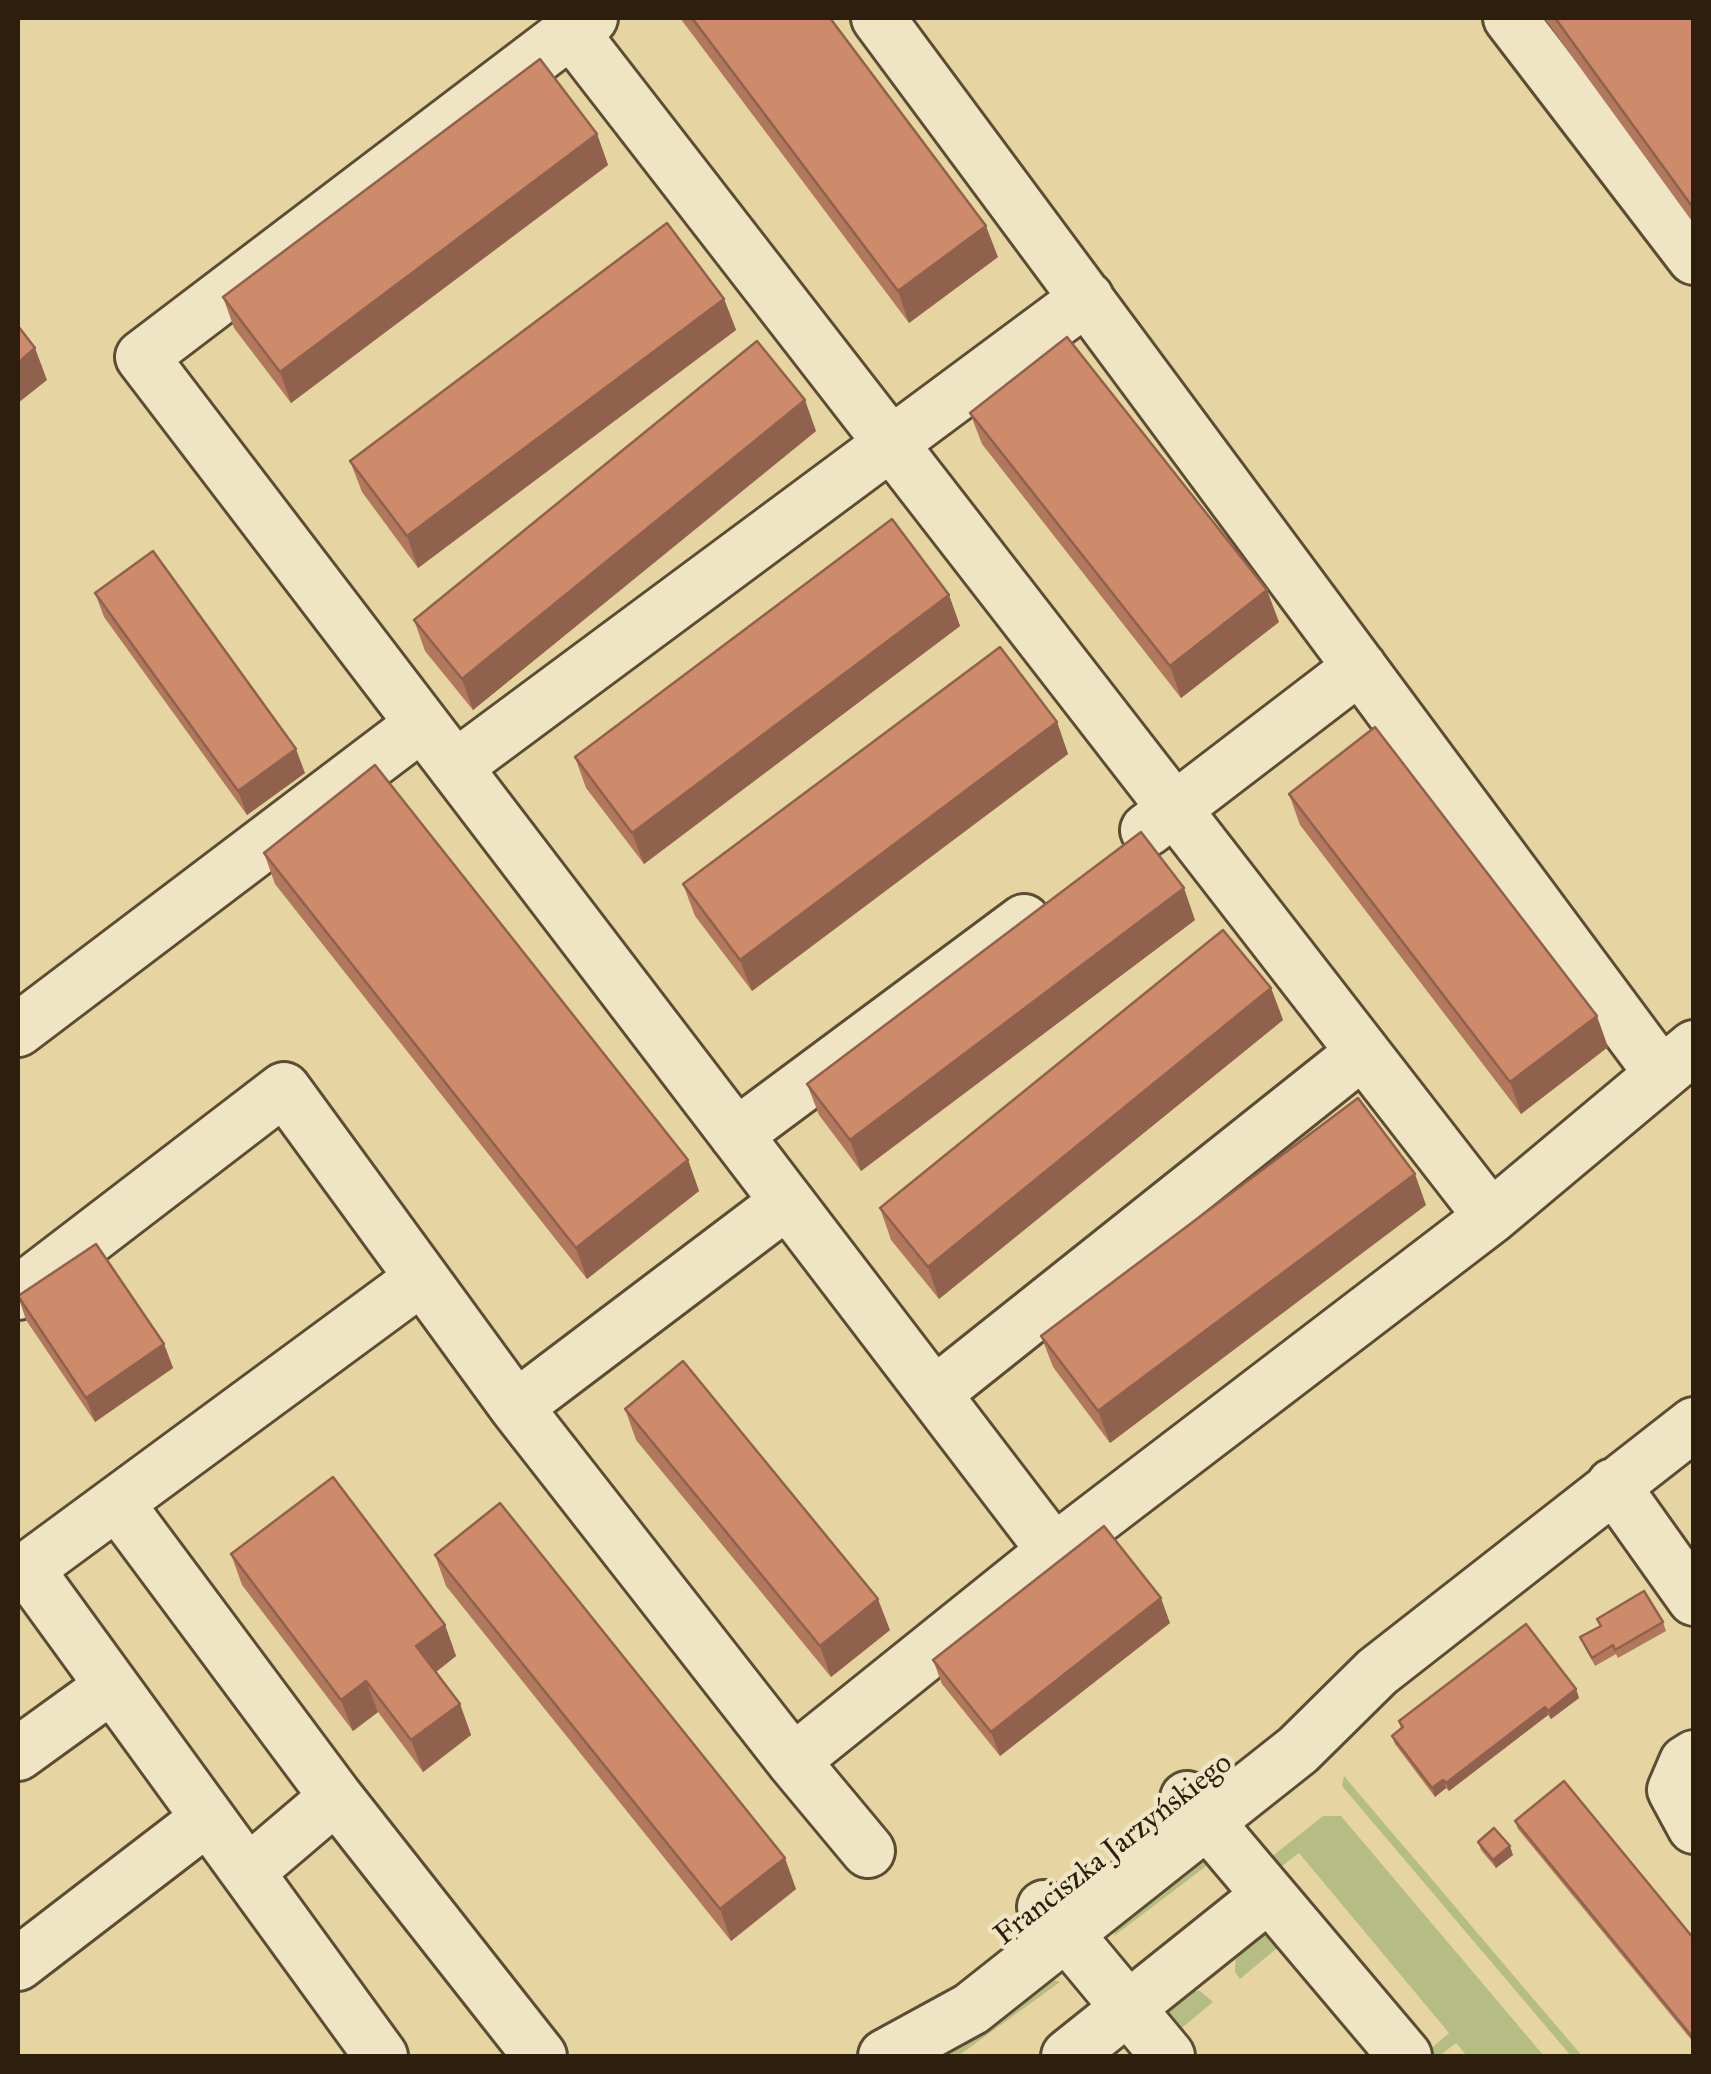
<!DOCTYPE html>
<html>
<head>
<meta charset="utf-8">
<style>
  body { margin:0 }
  #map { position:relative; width:1711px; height:2074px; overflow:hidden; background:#e6d5a2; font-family:"IM FELL Great Primer",serif }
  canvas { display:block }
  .frame { position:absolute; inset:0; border:20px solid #2d1e0e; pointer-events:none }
</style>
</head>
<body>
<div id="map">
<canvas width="1711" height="2074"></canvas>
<div class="frame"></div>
</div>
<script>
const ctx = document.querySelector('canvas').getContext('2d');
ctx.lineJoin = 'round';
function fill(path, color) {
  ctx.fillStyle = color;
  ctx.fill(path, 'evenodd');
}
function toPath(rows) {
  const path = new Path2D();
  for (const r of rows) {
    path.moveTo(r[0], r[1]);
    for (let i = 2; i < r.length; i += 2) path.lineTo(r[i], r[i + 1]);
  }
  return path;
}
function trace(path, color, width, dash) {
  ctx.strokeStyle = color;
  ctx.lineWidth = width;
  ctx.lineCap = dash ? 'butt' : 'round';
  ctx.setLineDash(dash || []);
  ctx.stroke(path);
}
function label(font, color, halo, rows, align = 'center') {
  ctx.font = font + ' "IM FELL Great Primer",serif';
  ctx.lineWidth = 9;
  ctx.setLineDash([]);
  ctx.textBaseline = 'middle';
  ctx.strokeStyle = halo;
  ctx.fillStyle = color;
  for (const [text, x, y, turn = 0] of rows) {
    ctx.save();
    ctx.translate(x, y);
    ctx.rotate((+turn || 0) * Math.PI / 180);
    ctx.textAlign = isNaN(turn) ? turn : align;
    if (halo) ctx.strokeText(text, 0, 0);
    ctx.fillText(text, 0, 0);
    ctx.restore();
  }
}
fill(toPath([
  [1344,1776,1582,2056,1571,2056,1342,1786],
  [1323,1816,1341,1816,1544,2056,1467,2056,1456,2043,1439,2056,1429,2056,1426,2053,1449,2033,1299,1853,1274,1872,1265,1862],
  [1205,1857,1209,1864,1114,1936,1116,1922],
  [1258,1933,1270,1933,1283,1943,1240,1979,1235,1972,1236,1947],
  [1045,1977,1060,1982,958,2056,927,2056],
  [1188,1991,1200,1991,1213,2002,1170,2038,1165,2017,1167,2005]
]), '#b6bd84');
const minor = toPath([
  [591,18,571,31,1491,1217,1694,1047],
  [878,18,1660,1072],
  [1510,18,1694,258],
  [571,31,142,357,1054,1551,1491,1217],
  [455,767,1087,298],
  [1147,830,1360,667],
  [18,1030,422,724],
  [736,1135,1024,921],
  [18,1293,284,1089,422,1278],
  [934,1394,1363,1052],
  [516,1407,793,1761,868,1851],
  [1613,1485,1694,1599],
  [117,1503,336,1797,540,2056],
  [18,1754,112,1686],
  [1694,1757,1686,1762,1674,1790,1694,1827],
  [793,1761,1054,1551],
  [1187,1798,1405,2056],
  [248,1872,336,1797],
  [1044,1907,1168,2056],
  [18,1964,208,1818],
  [381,2056,27,1569,422,1278,516,1407,787,1202],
  [885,2056,971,2009,1298,1750,1377,1672,1694,1424],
  [1068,2056,1269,1895]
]);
trace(minor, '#5b4c33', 58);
trace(minor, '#efe4c3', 52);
fill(toPath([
  [680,18,830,18,998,257,909,323],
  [1544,18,1694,18,1694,224],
  [597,134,608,165,291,403,234,328,223,297],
  [724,299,736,330,418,568,362,492,350,461],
  [970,413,1279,622,1181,698,982,444],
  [816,431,473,710,425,651,414,620],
  [95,593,305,773,247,815,104,617],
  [949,595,960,626,644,864,586,788,575,757],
  [1057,722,1068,754,752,991,695,916,683,884],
  [1289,794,1608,1047,1521,1114,1300,825],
  [264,853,688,1160,699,1191,587,1279,275,884],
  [1195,920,861,1171,819,1115,807,1084],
  [1271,988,1283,1020,939,1299,891,1240,880,1208],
  [1426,1205,1110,1443,1053,1367,1041,1336],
  [18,1296,164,1344,173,1368,95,1422,26,1320],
  [625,1409,890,1630,831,1677,636,1440],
  [231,1554,445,1625,456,1656,436,1672,460,1704,471,1735,423,1772,378,1712,353,1731,242,1585],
  [435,1555,796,1889,731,1941,446,1586],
  [1597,1619,1663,1622,1666,1631,1618,1658,1616,1654,1595,1666,1580,1637,1600,1626],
  [1170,1623,1000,1756,942,1684,933,1660],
  [1576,1689,1579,1698,1551,1719,1548,1715,1449,1791,1446,1788,1435,1797,1395,1744,1392,1736,1401,1729,1399,1721],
  [1515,1821,1694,1939,1694,2043,1518,1829],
  [1478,1842,1513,1855,1496,1868,1481,1850]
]), '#b1785d');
fill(toPath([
  [597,134,608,165,291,403,280,372],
  [986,226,998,257,909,323,898,291],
  [724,299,736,330,418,568,407,536],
  [35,348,47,380,18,403,18,363],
  [805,400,816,431,473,710,462,679],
  [1267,590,1279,622,1181,698,1170,666],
  [949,595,960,626,644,864,632,833],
  [1057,722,1068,754,752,991,740,960],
  [296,749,305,773,247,815,238,791],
  [1184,888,1195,920,861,1171,850,1140],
  [1271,988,1283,1020,939,1299,928,1267],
  [1597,1016,1608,1047,1521,1114,1510,1082],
  [688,1160,699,1191,587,1279,576,1248],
  [1415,1174,1426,1205,1110,1443,1098,1411],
  [164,1344,173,1368,95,1422,86,1398],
  [1161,1598,1170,1623,1000,1756,991,1732],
  [878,1599,890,1630,831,1677,820,1646],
  [445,1625,456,1656,428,1678,416,1646],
  [366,1681,378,1712,353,1731,341,1700],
  [1576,1689,1579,1698,1551,1719,1548,1711],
  [460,1704,471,1735,423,1772,411,1740],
  [1545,1707,1548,1715,1449,1791,1446,1783],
  [1443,1780,1446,1788,1435,1797,1432,1788],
  [1510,1846,1513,1855,1496,1868,1493,1860],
  [785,1858,796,1889,731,1941,720,1909]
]), '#90614c');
const building = toPath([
  [692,18,830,18,986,226,898,291,692,18],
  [1555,18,1694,18,1694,209,1555,18],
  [540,59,597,134,280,372,223,297,540,59],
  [667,223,724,299,407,536,350,461,667,223],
  [18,326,35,348,18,363,18,326],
  [1067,337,1267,590,1170,666,970,413,1067,337],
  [757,341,805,400,462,679,414,620,757,341],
  [892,519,949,595,632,833,575,757,892,519],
  [153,551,296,749,238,791,95,593,153,551],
  [1000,647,1057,722,740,960,683,884,1000,647],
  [1375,727,1597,1016,1510,1082,1289,794,1375,727],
  [375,765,688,1160,576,1248,264,853,375,765],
  [1141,832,1184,888,850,1140,807,1084,1141,832],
  [1223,930,1271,988,928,1267,880,1208,1223,930],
  [1358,1098,1415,1174,1098,1411,1041,1336,1358,1098],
  [96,1244,164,1344,86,1398,18,1296,96,1244],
  [683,1361,878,1599,820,1646,625,1409,683,1361],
  [333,1477,445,1625,416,1646,460,1704,411,1740,366,1681,341,1700,231,1554,333,1477],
  [500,1503,785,1858,720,1909,435,1555,500,1503],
  [1104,1526,1161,1598,991,1732,933,1660,1104,1526],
  [1644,1591,1663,1622,1615,1650,1613,1645,1592,1658,1580,1637,1601,1626,1597,1619,1644,1591],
  [1526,1624,1576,1689,1548,1711,1545,1707,1446,1783,1443,1780,1432,1788,1392,1736,1403,1727,1399,1721,1526,1624],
  [1564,1781,1694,1939,1694,2039,1515,1821,1564,1781],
  [1494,1828,1510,1846,1493,1860,1478,1842,1494,1828]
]);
fill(building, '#ce8b6c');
trace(building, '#90614c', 2.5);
label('30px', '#2d1e0e', '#efe4c3', [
  ["Franciszka Jarzyńskiego",1114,1850,-38]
]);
</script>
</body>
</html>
